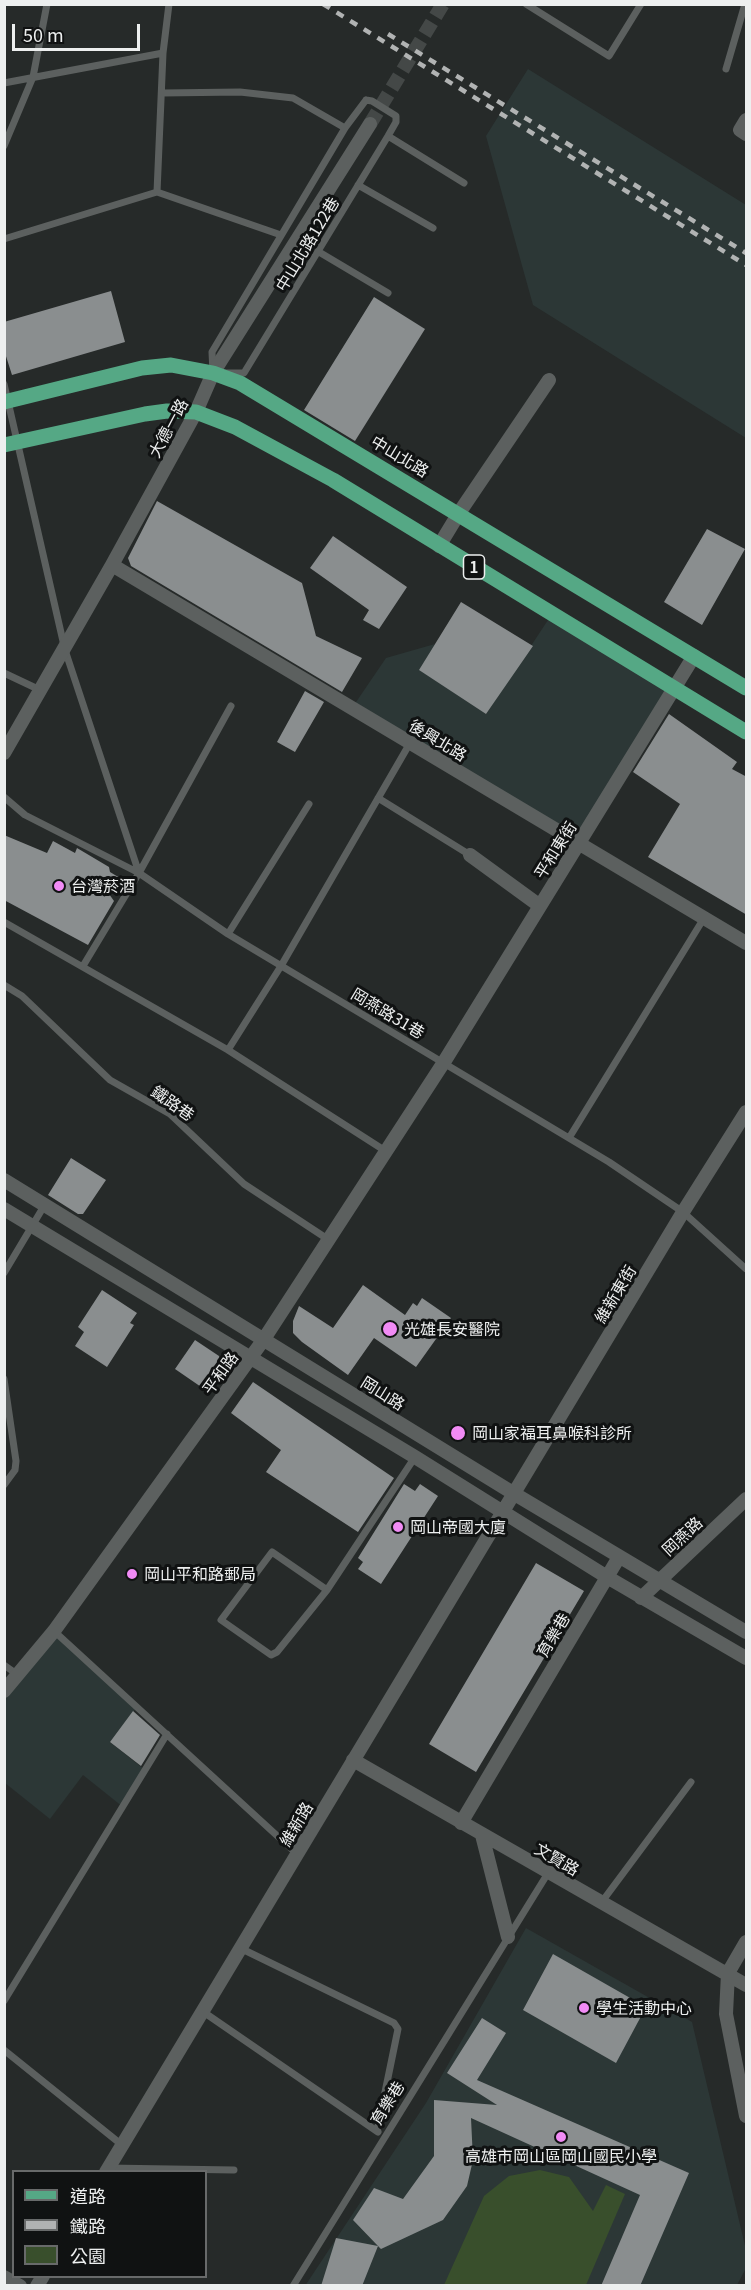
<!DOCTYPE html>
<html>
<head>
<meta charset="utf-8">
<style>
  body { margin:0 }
  #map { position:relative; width:751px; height:2290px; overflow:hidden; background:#262a29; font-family:Georgia,"Noto Sans TC",serif }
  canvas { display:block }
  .frame { position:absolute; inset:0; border:6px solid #edefef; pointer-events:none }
  .legend { position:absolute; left:12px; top:2170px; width:195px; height:108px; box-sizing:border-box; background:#101212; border:2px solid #686a6a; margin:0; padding:8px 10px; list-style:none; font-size:18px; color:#edefef }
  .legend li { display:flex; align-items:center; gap:12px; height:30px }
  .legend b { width:30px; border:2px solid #686a6a }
  .scale { position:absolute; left:12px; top:24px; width:128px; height:27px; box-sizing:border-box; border:3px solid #edefef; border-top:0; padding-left:8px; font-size:18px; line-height:21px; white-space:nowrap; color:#edefef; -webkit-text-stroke:4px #101212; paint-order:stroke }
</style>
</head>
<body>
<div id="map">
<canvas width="751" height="2290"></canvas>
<div class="frame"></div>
<ul class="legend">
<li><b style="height:8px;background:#55a885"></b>道路</li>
<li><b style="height:8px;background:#b1b3b3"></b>鐵路</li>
<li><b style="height:16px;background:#394f2c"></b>公園</li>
</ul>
<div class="scale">50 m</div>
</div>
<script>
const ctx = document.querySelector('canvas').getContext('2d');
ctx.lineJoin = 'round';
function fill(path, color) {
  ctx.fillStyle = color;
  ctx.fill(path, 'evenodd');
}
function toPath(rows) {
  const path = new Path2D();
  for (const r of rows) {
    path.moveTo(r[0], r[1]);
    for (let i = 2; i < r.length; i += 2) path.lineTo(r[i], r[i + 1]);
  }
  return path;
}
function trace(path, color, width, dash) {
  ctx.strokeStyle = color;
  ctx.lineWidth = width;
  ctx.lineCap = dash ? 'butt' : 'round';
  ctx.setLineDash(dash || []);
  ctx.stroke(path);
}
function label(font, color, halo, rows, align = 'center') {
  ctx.font = font + ' Georgia,"Noto Sans TC",serif';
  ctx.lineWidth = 6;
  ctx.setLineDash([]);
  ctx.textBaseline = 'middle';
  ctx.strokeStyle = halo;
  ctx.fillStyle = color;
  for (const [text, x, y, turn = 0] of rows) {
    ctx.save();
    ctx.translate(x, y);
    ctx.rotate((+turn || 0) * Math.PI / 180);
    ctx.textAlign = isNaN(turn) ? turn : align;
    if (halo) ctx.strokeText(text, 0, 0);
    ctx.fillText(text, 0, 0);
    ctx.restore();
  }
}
fill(toPath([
  [528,69,746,205,746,438,533,305,486,136],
  [552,614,674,688,584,846,352,708,386,658,435,644,420,670,486,714],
  [54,1631,137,1707,110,1742,145,1770,123,1807,83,1775,50,1819,5,1783,5,1691],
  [526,1928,692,2022,746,2250,746,2268,737,2285,305,2286,426,2103]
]), '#2c3736');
fill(toPath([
  [540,2170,569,2177,593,2211,606,2185,625,2194,586,2285,444,2285,484,2196,509,2176]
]), '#394f2c');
fill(toPath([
  [111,291,125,342,12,375,4,350,4,322],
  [374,297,425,329,355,441,304,410],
  [157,501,302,583,316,636,362,658,342,692,131,566,128,558],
  [707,529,745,549,702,625,664,602],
  [333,536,407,587,379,629,363,620,369,610,310,568],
  [461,602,533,646,486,714,419,670],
  [305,691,324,702,295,752,277,742],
  [669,714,737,762,732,769,747,777,747,915,648,857,680,804,633,772],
  [4,835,47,853,53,841,75,853,77,848,109,867,110,872,120,878,109,894,114,901,88,945,4,900],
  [71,1158,106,1180,83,1214,78,1214,48,1195],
  [363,1285,405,1315,413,1303,417,1306,422,1298,451,1318,416,1367,374,1338,348,1375,302,1342,293,1333,293,1321,299,1306,333,1328],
  [102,1290,137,1313,130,1323,134,1325,107,1367,75,1346,84,1332,78,1327],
  [195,1340,219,1356,223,1369,207,1391,175,1369],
  [253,1382,394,1478,358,1532,266,1472,281,1450,231,1413],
  [404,1484,415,1491,420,1484,438,1496,381,1584,358,1569,363,1562,358,1558],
  [536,1563,584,1591,476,1772,429,1744],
  [133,1711,160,1735,141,1766,110,1742],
  [553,1954,646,2007,616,2063,523,2010],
  [482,2018,506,2033,477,2080,689,2173,640,2286,601,2286,640,2195,471,2118,473,2160,467,2186,443,2220,381,2249,378,2246,362,2286,321,2286,336,2238,378,2246,353,2220,374,2188,403,2199,434,2156,434,2100,497,2105,447,2073]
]), '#8a8e8f');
trace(toPath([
  [370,124,443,4]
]), '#444847', 14, [14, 7]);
trace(toPath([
  [169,4,163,53,157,192,281,235],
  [526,4,609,56,641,4],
  [726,69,745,4],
  [4,83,163,53],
  [162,93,240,92,293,98,345,128],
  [366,100,372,101,396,116,396,122,388,136,244,373,213,373,212,352,345,128,366,100],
  [388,136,464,183],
  [4,146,33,77,47,4],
  [358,185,433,228],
  [4,239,157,192],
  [319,252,388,293],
  [4,384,65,650,139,873],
  [4,673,40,690],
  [4,797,25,815,139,873,228,934,609,1162,683,1212,746,1269],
  [378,798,470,855],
  [4,922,228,1050,387,1152],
  [228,934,309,804],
  [83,966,139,873,231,706],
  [4,985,22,996,110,1080,170,1114,244,1184,329,1240],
  [228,1050,281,966,410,743],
  [569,1138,704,918],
  [4,1273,44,1206],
  [4,1379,16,1461,15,1470,4,1485],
  [327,1590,272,1552,221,1620,271,1655,277,1652,327,1590,415,1457],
  [54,1631,297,1854],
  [4,1665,18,1675],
  [601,1903,691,1782],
  [240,1948,394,2023,398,2029,377,2131],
  [4,2001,167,1734],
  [202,2011,378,2132],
  [4,2050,122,2145],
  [108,2168,234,2170],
  [293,2286,548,1873]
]), '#5c605f', 7);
trace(toPath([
  [746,120,740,130,746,134],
  [439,546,459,513,549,380],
  [112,565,746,943],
  [4,753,112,565,196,412,213,373,370,124],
  [470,855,540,906],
  [4,1180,513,1493,746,1632],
  [4,1209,415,1457,607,1577,746,1658],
  [641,1598,746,1499],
  [4,1691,54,1631,264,1339,444,1062,694,656],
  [353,1760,746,1985],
  [461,1823,619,1557],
  [482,1835,508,1937],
  [746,1942,728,1973,726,2014,746,2116],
  [106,2172,683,1212,746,1112],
  [4,2277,20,2286],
  [37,2286,43,2276]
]), '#5c605f', 14);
trace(toPath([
  [4,402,142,368,171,365,213,373,240,383,746,688],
  [4,445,145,414,167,411,196,412,235,427,333,480,746,732]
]), '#55a885', 15);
trace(toPath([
  [323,4,746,265],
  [388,34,746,253]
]), '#b1b3b3', 4.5, [8, 8]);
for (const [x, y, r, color] of [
  [59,886,6,"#f18bf5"],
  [390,1329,8,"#f18bf5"],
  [458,1433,8,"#f18bf5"],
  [398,1527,6,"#f18bf5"],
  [132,1574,6,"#f18bf5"],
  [584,2008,6,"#f18bf5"],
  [561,2137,6,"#f18bf5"]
]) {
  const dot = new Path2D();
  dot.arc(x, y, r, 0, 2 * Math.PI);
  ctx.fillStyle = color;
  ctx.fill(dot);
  trace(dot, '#101212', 2);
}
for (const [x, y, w] of [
  [474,567,21]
]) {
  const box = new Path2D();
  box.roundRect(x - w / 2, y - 12, w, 24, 4.5);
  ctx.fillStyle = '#101212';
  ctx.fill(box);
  trace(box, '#edefef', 1.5);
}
label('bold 15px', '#edefef', null, [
  ["1",474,567]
]);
label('16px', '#edefef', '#101212', [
  ["中山北路122巷",307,244,-59],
  ["大德一路",168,428,-62],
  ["中山北路",400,456,31],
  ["後興北路",438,740,31],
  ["平和東街",555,850,-58],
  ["岡燕路31巷",388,1013,31],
  ["鐵路巷",173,1103,35],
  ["維新東街",615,1294,-59],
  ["平和路",220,1373,-54],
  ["岡山路",383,1393,32],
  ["岡燕路",682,1536,-43],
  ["育樂巷",553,1635,-59],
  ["維新路",296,1824,-59],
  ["文賢路",557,1859,30],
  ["育樂巷",387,2103,-58]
]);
label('16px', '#edefef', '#101212', [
  ["台灣菸酒",71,886],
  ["光雄長安醫院",404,1329],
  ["岡山家福耳鼻喉科診所",472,1433],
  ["岡山帝國大廈",410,1527],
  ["岡山平和路郵局",144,1574],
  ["學生活動中心",596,2008],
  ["高雄市岡山區岡山國民小學",561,2156,"center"]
], 'left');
</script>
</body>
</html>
